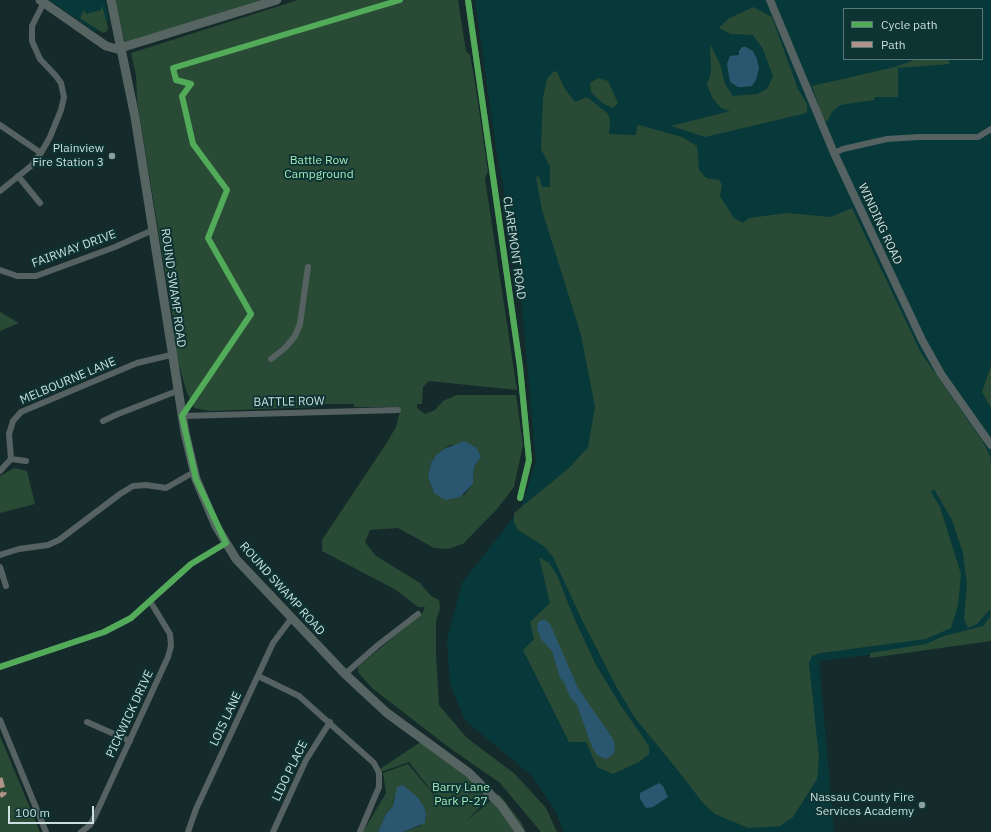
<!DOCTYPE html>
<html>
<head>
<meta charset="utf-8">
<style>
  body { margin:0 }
  #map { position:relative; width:991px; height:832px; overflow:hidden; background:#152b2b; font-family:"IBM Plex Sans",sans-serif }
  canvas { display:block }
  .legend { position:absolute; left:843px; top:8px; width:140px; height:52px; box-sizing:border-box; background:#0d3333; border:1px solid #597878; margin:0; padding:5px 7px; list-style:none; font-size:12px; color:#ccdfdf }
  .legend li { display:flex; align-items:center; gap:8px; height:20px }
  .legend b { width:20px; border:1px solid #597878 }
  .scale { position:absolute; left:8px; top:806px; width:86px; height:18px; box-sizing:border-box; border:2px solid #ccdfdf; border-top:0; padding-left:5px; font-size:12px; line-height:14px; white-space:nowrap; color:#ccdfdf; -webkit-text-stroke:3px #0d3333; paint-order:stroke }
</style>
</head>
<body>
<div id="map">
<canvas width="991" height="832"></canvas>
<ul class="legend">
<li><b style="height:5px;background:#51ab58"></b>Cycle path</li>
<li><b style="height:5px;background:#af9288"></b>Path</li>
</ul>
<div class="scale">100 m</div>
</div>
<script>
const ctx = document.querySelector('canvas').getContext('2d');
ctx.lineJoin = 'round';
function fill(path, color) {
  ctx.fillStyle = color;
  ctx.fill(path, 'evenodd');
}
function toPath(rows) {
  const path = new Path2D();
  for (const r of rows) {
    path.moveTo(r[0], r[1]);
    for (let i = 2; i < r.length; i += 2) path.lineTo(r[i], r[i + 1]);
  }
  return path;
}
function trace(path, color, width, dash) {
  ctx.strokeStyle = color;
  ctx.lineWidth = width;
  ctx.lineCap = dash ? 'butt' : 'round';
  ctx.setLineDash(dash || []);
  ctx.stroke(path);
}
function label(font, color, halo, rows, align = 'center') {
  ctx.font = font + ' "IBM Plex Sans",sans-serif';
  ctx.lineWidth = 4;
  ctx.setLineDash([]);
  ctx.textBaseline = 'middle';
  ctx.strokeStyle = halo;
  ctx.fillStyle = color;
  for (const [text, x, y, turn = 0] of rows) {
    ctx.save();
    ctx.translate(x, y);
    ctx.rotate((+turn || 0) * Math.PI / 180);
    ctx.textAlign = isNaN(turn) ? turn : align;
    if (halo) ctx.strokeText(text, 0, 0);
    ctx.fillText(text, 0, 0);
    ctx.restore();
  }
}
fill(toPath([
  [49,0,105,0,109,21,107,22,106,26,98,29,96,32],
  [475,0,991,0,991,365,982,392,991,408,991,640,819,661,834,832,564,832,554,808,531,775,465,720,450,684,447,640,462,583,521,508,536,461,518,263,496,148],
  [844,9,982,9,982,59,844,59]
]), '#07393a');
fill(toPath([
  [115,0,278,0,125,43],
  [298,0,458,0,466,51,470,55,475,82,488,171,485,179,517,390,429,381,423,387,422,404,417,404,417,408,425,414,435,410,443,401,457,395,516,395,523,445,514,487,497,509,463,544,448,549,434,548,398,528,370,530,365,542,376,556,420,583,431,596,439,600,440,609,436,621,436,656,439,705,467,738,515,774,546,808,557,832,541,832,500,783,447,746,372,688,358,672,358,667,423,612,425,607,418,607,396,590,322,551,322,540,386,444,396,427,401,407,354,407,354,404,320,404,317,407,209,411,194,408,186,390,174,347,174,326,137,100,136,75,131,53],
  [450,445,477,448,481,457,474,467,473,484,464,495,434,493,428,477,431,463,436,455],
  [102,5,108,28,107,31,103,33,80,18,84,10,86,14,101,10],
  [753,7,772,17,798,89,807,104,807,113,705,137,671,126,730,111,721,108,713,99,707,85,711,72,710,44,720,64,725,84,733,96,757,94,767,89,773,76,763,49,753,35,731,34,719,28,728,19],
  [917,59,948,59,950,64,898,68,898,97,875,97,874,100,840,105,832,112,827,122,823,119,812,86,895,67],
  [554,71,557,72,565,89,575,102,587,97,607,113,610,119,609,134,636,135,637,126,639,125,682,137,697,146,699,170,706,178,719,180,722,185,720,196,734,218,743,223,749,218,787,213,831,217,852,208,921,353,982,440,991,458,991,641,870,658,870,653,926,644,944,636,983,626,990,617,990,609,977,624,968,628,964,619,967,585,963,553,952,520,934,489,931,492,940,507,961,574,958,605,951,628,926,639,821,653,812,656,809,663,819,758,817,779,793,817,780,826,748,828,715,814,703,803,676,768,635,718,617,688,582,620,553,557,545,547,518,530,514,522,514,513,569,468,588,447,595,407,581,335,542,210,536,177,539,176,542,187,550,187,550,167,541,149,543,98,547,79],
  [598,78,608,81,618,103,613,108,602,103,591,92,590,83],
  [0,312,19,323,0,331],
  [991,365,991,408,982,392],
  [14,468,27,471,35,504,0,513,0,476],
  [539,557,549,563,557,575,574,618,596,665,621,706,649,746,649,754,639,762,613,774,597,767,586,742,569,742,523,650,534,639,530,622,550,603],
  [0,736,40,832,0,832],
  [425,739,492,796,466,821,499,794,521,822,526,832,403,832,420,826,426,819,426,814,424,807,394,797,393,806,386,814,378,832,363,832,386,793,383,773,408,764,444,807,409,762,381,772,380,769]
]), '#294a35');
fill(toPath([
  [742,47,746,47,753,51,757,59,759,69,756,80,752,86,743,87,738,87,730,82,727,64,730,56,739,55,739,51],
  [464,441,477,448,481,457,474,467,473,484,460,497,447,500,443,499,434,493,428,477,431,463,436,455,444,449],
  [544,619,550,624,578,688,613,739,615,746,614,754,606,759,597,755,592,747,577,705,570,697,564,682,560,678,552,651,541,639,537,628,538,622],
  [659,783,663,786,668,797,653,807,646,808,640,799,640,793],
  [403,785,417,797,424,807,426,813,425,823,403,832,378,832,386,814,393,806,397,787]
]), '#2b566f');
trace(toPath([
  [468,0,520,367,529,460,520,498],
  [0,125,41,153],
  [834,153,843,149,887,139,919,137,978,137,991,129],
  [18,176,40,203],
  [0,191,31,166,41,153,50,137,61,110,64,97,61,83,56,76,40,59,32,41,32,26,44,2],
  [0,270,17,276,36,276,115,247,153,230],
  [271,359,285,348,295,336,300,324,308,267],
  [182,416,398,410],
  [103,421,118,414,177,391],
  [11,459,9,434,13,421,21,412,137,363,171,355],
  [11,459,26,461],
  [0,471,11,459],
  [0,555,19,549,48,545,59,540,120,494,133,486,146,485,166,488,194,472],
  [0,567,6,586],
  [0,667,104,632,131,618,191,564,226,543],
  [345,674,378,645,418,614],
  [258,676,299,696,374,763,379,773,379,787,360,832],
  [0,720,46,832],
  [87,722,130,741],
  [81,832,90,825,95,816,168,657,171,646,170,634,150,601],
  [188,832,196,809,273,643,291,619],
  [273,832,306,760,330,722]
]), '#566261', 6);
trace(toPath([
  [770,0,834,153,922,340,941,374,991,445]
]), '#566261', 8);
trace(toPath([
  [40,0,106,46,117,49,277,0],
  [111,0,135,117,185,433,196,479,216,526,236,559,345,674,387,713,469,773,501,805,520,832]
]), '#566562', 9);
trace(toPath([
  [0,778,4,793,0,796]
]), '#af9288', 5, [10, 5]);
trace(toPath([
  [468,0,520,367,529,460,520,498],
  [0,667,104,632,131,618,191,564,226,543,196,479,182,416,251,314,208,238,227,190,193,144,182,96,191,84,176,80,173,68,400,0]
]), '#51ab58', 6);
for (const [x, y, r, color] of [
  [112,156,4,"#8ca0a0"],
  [922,805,4,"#8ca0a0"]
]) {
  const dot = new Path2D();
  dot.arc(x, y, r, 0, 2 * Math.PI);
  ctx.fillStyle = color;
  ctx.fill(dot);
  trace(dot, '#0d3333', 1.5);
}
label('12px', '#ccdfdf', '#0d3333', [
  ["Plainview",104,149],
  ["Fire Station 3",104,163],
  ["Nassau County Fire",914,798],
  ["Services Academy",914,812]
], 'right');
label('12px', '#a4e9b8', '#0d3333', [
  ["Battle Row",319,161],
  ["Campground",319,175],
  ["Barry Lane",461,788],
  ["Park P-27",461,802]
]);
label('12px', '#ccdfdf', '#0d3333', [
  ["WINDING ROAD",880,224,65],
  ["CLAREMONT ROAD",514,248,82],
  ["FAIRWAY DRIVE",74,249,-20],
  ["ROUND SWAMP ROAD",173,288,82],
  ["MELBOURNE LANE",68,381,-23],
  ["BATTLE ROW",289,402,-1],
  ["ROUND SWAMP ROAD",282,589,48],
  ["PICKWICK DRIVE",130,714,-65],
  ["LOIS LANE",226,719,-65],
  ["LIDO PLACE",290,771,-64]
]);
</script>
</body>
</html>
